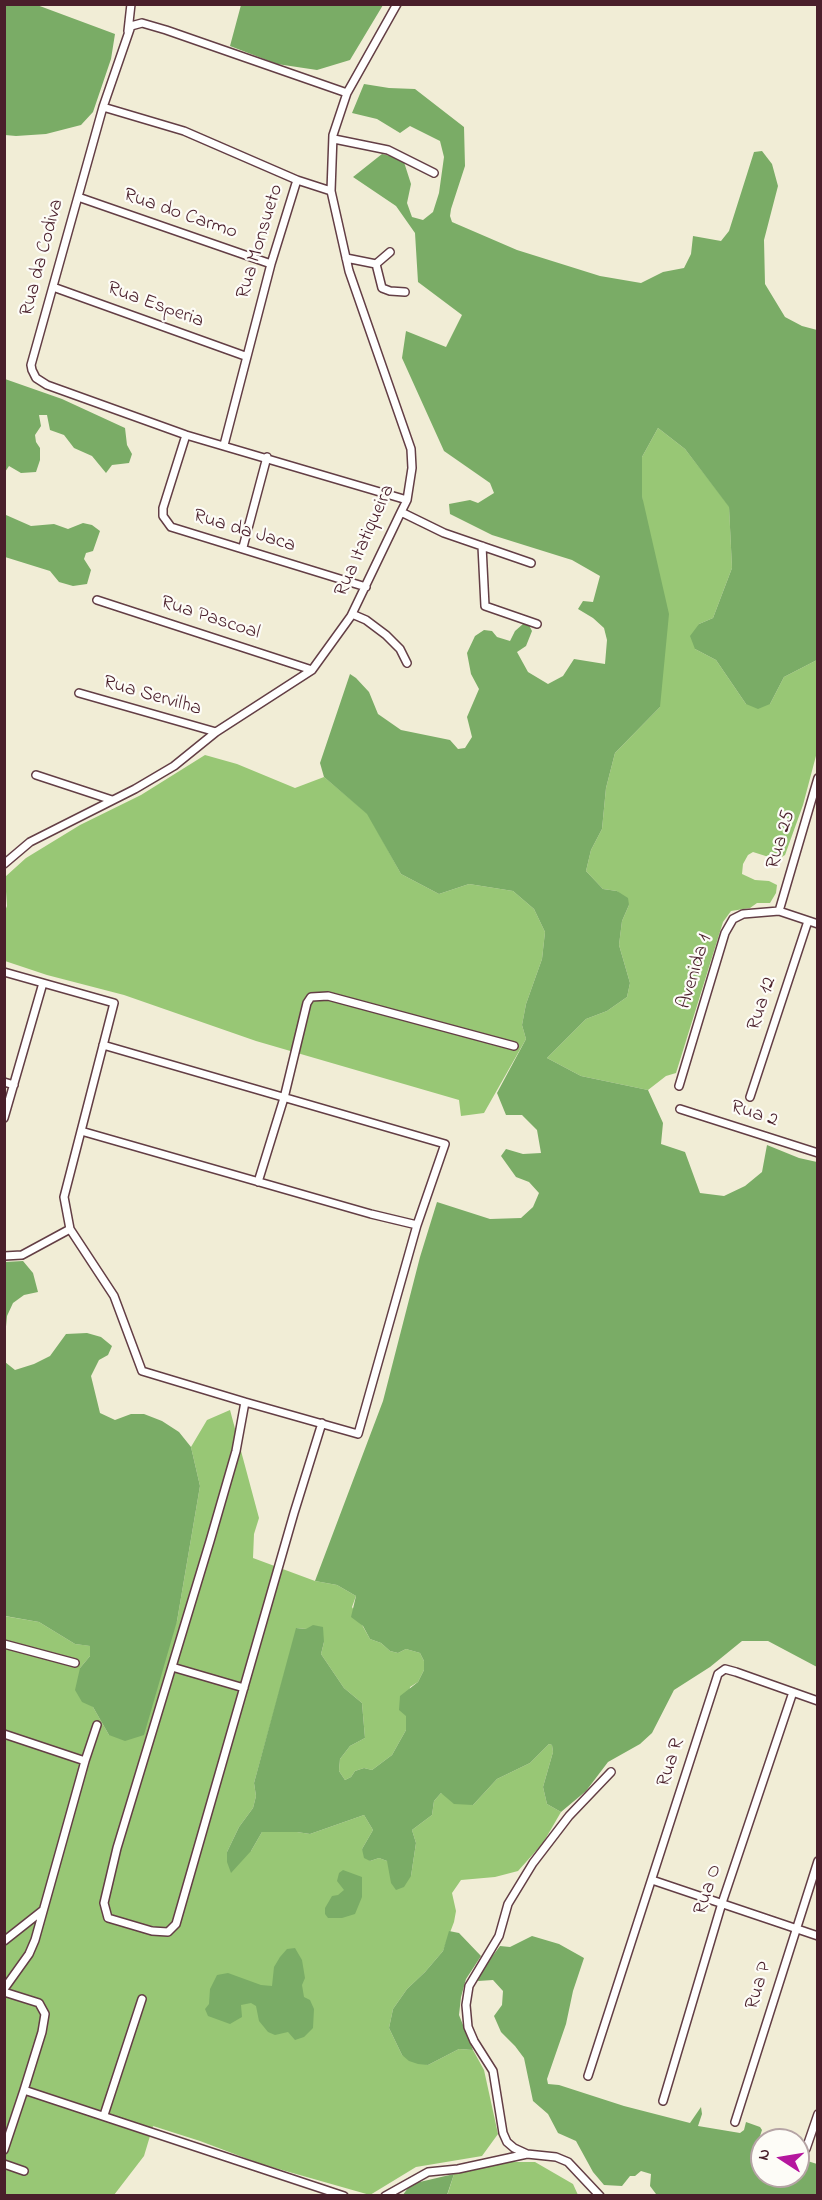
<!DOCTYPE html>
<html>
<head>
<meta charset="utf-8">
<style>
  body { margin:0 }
  #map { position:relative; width:822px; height:2200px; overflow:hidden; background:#f1edd6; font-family:"Indie Flower",sans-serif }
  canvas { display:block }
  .frame { position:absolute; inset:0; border:6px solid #4a1f2b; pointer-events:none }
  .north { position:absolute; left:750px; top:2128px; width:60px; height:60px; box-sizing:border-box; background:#fdfcf7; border:2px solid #b5a4a5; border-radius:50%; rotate:282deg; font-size:16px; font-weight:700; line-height:24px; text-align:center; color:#4a1f2b }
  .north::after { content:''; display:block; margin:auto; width:21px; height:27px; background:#b5179e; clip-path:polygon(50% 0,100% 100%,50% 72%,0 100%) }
</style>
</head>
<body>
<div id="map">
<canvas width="822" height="2200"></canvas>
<div class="frame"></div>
<div class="north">N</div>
</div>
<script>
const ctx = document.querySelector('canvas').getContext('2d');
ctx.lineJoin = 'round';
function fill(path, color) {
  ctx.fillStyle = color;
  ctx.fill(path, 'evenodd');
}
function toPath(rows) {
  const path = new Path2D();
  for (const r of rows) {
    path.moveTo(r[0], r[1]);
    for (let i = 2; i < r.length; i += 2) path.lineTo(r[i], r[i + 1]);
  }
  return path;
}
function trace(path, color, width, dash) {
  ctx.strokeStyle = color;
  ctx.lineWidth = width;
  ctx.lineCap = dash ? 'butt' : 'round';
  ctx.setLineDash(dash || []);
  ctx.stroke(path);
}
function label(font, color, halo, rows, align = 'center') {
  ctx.font = font + ' "Indie Flower",sans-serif';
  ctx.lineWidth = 4.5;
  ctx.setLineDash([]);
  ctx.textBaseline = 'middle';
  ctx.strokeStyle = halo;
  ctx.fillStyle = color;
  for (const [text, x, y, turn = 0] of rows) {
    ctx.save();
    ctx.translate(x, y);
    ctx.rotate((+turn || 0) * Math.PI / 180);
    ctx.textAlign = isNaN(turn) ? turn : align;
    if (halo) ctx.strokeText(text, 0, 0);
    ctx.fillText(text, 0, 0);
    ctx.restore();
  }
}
fill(toPath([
  [658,428,685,449,729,506,732,568,713,618,699,624,695,649,716,660,746,704,770,704,784,677,817,660,817,752,803,805,785,855,780,858,772,858,753,852,748,855,743,864,742,874,755,880,769,881,777,885,776,893,770,903,757,903,750,908,731,911,723,922,676,1073,666,1076,648,1090,581,1076,547,1058,586,1019,607,1011,627,997,630,983,619,945,622,921,629,905,617,891,603,889,586,871,591,850,602,829,606,788,615,753,660,707,642,496,642,457],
  [205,755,237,764,295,788,324,777,368,814,401,874,439,894,469,884,513,891,534,909,545,932,542,959,526,1004,522,1025,526,1039,484,1113,461,1116,459,1100,256,1041,124,995,47,975,5,961,5,911,7,906,5,877,26,858,80,825,141,795],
  [230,1410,259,1518,254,1534,253,1558,315,1581,337,1585,356,1596,352,1607,370,1639,381,1643,390,1651,398,1653,406,1649,420,1653,424,1661,424,1670,418,1682,410,1687,406,1730,392,1755,372,1770,364,1768,355,1771,351,1777,345,1780,339,1771,340,1759,350,1746,365,1738,362,1703,344,1688,321,1654,324,1642,306,1629,297,1628,254,1783,256,1796,253,1808,239,1827,227,1852,251,1851,262,1832,297,1832,310,1834,364,1815,373,1830,362,1849,370,1861,379,1858,387,1861,411,1876,416,1843,412,1830,432,1815,434,1801,441,1793,473,1805,497,1779,530,1763,549,1744,552,1745,553,1752,543,1787,547,1804,561,1812,543,1843,518,1871,495,1877,461,1880,452,1893,456,1911,454,1922,443,1951,425,1972,407,1989,393,2009,389,2028,402,2055,428,2065,459,2049,473,2050,484,2070,498,2134,482,2156,416,2167,370,2195,261,2164,200,2141,153,2126,144,2156,114,2195,5,2195,4,1616,39,1622,75,1644,91,1646,90,1656,80,1668,93,1707,109,1735,177,1621,200,1486,191,1447,207,1420],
  [502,2162,535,2162,573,2184,578,2195,447,2196,454,2174]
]), '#98c775');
fill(toPath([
  [5,4,37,5,115,34,111,59,93,112,81,125,46,134,16,136,5,135],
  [241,5,241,4,383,5,350,60,317,70,277,64,230,46],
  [364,84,389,88,415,89,464,127,465,166,451,209,450,216,452,222,517,250,600,276,641,283,663,272,684,268,691,254,693,236,721,241,729,231,754,152,762,151,772,164,778,186,764,240,765,284,785,317,802,326,817,330,817,660,784,677,770,704,758,709,746,704,716,660,695,649,690,636,699,624,713,618,732,568,729,507,685,449,658,428,642,457,642,496,669,614,660,707,615,753,606,788,602,829,591,850,586,871,603,889,617,891,628,898,629,905,622,921,619,945,630,983,627,997,607,1011,586,1019,547,1058,581,1076,648,1090,663,1123,661,1144,685,1152,700,1193,724,1196,745,1186,762,1172,767,1145,799,1158,817,1162,817,1667,768,1641,742,1641,710,1667,674,1690,652,1733,640,1744,608,1762,586,1791,561,1812,547,1804,543,1787,553,1752,552,1745,549,1744,530,1763,497,1779,473,1805,454,1804,441,1793,434,1801,432,1815,412,1830,416,1843,411,1876,404,1887,396,1890,391,1883,387,1861,379,1858,370,1861,364,1858,362,1849,373,1830,364,1815,310,1834,297,1832,262,1832,251,1851,231,1873,227,1862,227,1852,239,1827,253,1808,256,1796,254,1783,296,1628,306,1629,313,1625,323,1627,324,1642,321,1654,344,1688,362,1703,365,1738,350,1746,340,1759,339,1771,345,1780,351,1777,355,1771,364,1768,372,1770,392,1755,406,1730,406,1716,399,1710,400,1696,418,1682,424,1670,424,1661,420,1653,406,1649,398,1653,390,1651,381,1643,370,1639,363,1626,351,1617,356,1596,337,1585,315,1581,383,1401,420,1257,437,1202,490,1219,521,1218,533,1207,539,1193,529,1182,516,1177,501,1156,506,1149,523,1154,541,1153,537,1130,522,1115,506,1115,497,1093,526,1039,522,1025,526,1004,542,959,545,932,534,909,513,891,469,884,439,894,401,874,367,814,324,777,320,763,350,674,356,678,369,692,378,714,401,730,450,740,458,749,465,748,472,737,467,717,479,689,471,674,467,653,475,636,484,630,492,631,497,637,510,641,515,631,523,624,529,625,532,631,526,646,517,652,528,672,548,684,563,676,574,659,605,664,607,640,604,628,593,618,578,609,583,601,593,602,600,576,572,560,492,535,450,514,449,504,470,500,478,503,494,493,490,483,444,451,402,358,406,331,446,347,462,315,418,282,415,233,396,206,353,177,382,154,403,159,411,184,407,203,412,217,423,220,433,212,439,193,444,157,440,141,410,126,400,133,377,119,352,113],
  [5,379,62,399,125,428,127,445,132,454,129,463,112,465,106,473,92,456,74,448,64,435,50,430,47,415,39,415,41,426,35,435,36,442,40,448,40,460,36,472,21,473,9,466,5,472],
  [5,512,6,515,31,526,54,524,68,529,83,523,92,525,100,531,93,551,86,553,84,559,91,570,87,584,73,586,59,582,50,571,5,557],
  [23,1261,33,1273,38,1292,24,1295,13,1303,7,1316,5,1337,5,1262],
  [87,1333,101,1337,112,1346,108,1355,99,1360,91,1376,100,1413,115,1420,131,1414,144,1414,162,1421,179,1432,191,1447,200,1486,177,1621,144,1735,125,1741,109,1735,93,1707,82,1702,75,1690,80,1668,90,1656,90,1646,75,1644,39,1622,5,1616,5,1362,15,1370,34,1364,50,1356,66,1334],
  [343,1870,362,1877,362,1897,355,1914,342,1918,328,1918,325,1914,325,1908,332,1896,338,1895,344,1890,337,1881,339,1873],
  [449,1931,459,1933,481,1956,466,1979,461,1997,459,2015,473,2050,459,2049,428,2065,418,2064,409,2061,402,2055,389,2028,393,2009,407,1989,425,1972,443,1951],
  [532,1936,559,1944,584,1958,573,1991,566,2024,547,2079,548,2084,559,2085,624,2106,690,2123,701,2107,702,2114,698,2126,740,2133,744,2130,746,2122,760,2127,762,2130,760,2136,762,2176,798,2176,798,2158,817,2164,817,2195,662,2195,656,2194,650,2186,651,2174,641,2171,635,2176,630,2176,622,2186,604,2185,593,2172,576,2141,558,2133,548,2114,533,2101,524,2058,515,2046,501,2032,494,2016,502,2005,503,1991,493,1980,478,1981,479,1974,500,1946,510,1947],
  [295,1948,302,1960,305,1978,302,1985,304,1997,310,2000,314,2009,313,2028,304,2037,295,2040,288,2032,275,2035,268,2032,259,2021,256,2006,251,2003,241,2005,242,2017,230,2024,208,2016,205,2009,209,2004,210,1989,217,1975,228,1973,261,1985,272,1986,274,1967,280,1957,287,1949],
  [454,2174,447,2195,402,2196,411,2184]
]), '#7aac66');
const street = toPath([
  [128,31,131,4],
  [347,93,166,30,142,23,131,26,103,107,31,365,32,370,36,378,47,385,186,435,407,500],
  [103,107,184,131,297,180,271,264,224,445],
  [334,139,388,150,434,173],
  [297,180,331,191],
  [78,197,271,264],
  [346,258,376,264,382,288,390,291,405,292],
  [376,264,390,252],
  [53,287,245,356],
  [186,435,163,508,163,516,171,527,366,587],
  [401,512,444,533,531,563],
  [482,546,485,606,537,624],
  [243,547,267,457],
  [97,600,312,670],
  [352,614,366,620,386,635,400,649,407,663],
  [79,693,216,732],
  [36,775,112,800],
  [4,864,30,842,135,789,174,766,216,732,312,670,351,616,401,512,407,500,412,468,411,449,349,271,331,191,333,135,347,93,397,4],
  [779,911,818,778],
  [4,972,114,1003,64,1197,70,1229,114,1296,142,1371,245,1402,236,1451,210,1541,117,1848,104,1903,108,1918,152,1931,168,1932,176,1924,294,1513,322,1423],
  [4,1082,14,1085],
  [679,1086,725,933,733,919,743,914,779,911,818,924],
  [750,1097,808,921],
  [680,1109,818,1153],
  [4,1118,43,983],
  [81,1131,371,1214,417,1225,445,1144,103,1045],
  [258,1182,284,1098,307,1003,311,997,328,996,514,1046],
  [4,1256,22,1255,70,1229],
  [245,1402,358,1434,417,1225],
  [4,1644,75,1663],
  [172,1667,244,1688],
  [4,1734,85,1761,35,1940,29,1954,4,1989],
  [85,1761,97,1725],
  [652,1880,818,1936],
  [4,1941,42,1911],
  [4,1992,39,2003,45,2014,42,2032,24,2090,344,2196],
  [588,2076,718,1674,725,1669,736,1672,818,1701],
  [663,2101,722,1903,793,1692],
  [104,2115,142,1999],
  [735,2122,818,1861],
  [806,2149,818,2114],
  [4,2150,24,2090],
  [4,2164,24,2171],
  [385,2196,428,2172,458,2169,527,2154],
  [600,2196,568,2162,556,2157,527,2154,514,2148,507,2142,503,2133,493,2071,474,2041,468,2027,466,2005,469,1986,499,1936,508,1904,533,1863,569,1816,611,1772]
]);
trace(street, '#633e45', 10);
trace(street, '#fff', 7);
label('20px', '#4a1f2b', '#fdfcf7', [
  ["Rua do Carmo",180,215,19],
  ["Rua Monsueto",261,242,-73],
  ["Rua da Codiva",43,258,-75],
  ["Rua Esperia",155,306,20],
  ["Rua da Jaca",244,532,17],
  ["Rua Itatiqueira",366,541,-66],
  ["Rua Pascoal",210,619,18],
  ["Rua Servilha",152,697,16],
  ["Rua 25",782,840,-74],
  ["Avenida 1",696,972,-73],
  ["Rua 12",763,1004,-72],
  ["Rua 2",754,1115,18],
  ["Rua R",672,1763,-72],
  ["Rua O",709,1890,-72],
  ["Rua P",760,1986,-73]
]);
</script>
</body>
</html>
